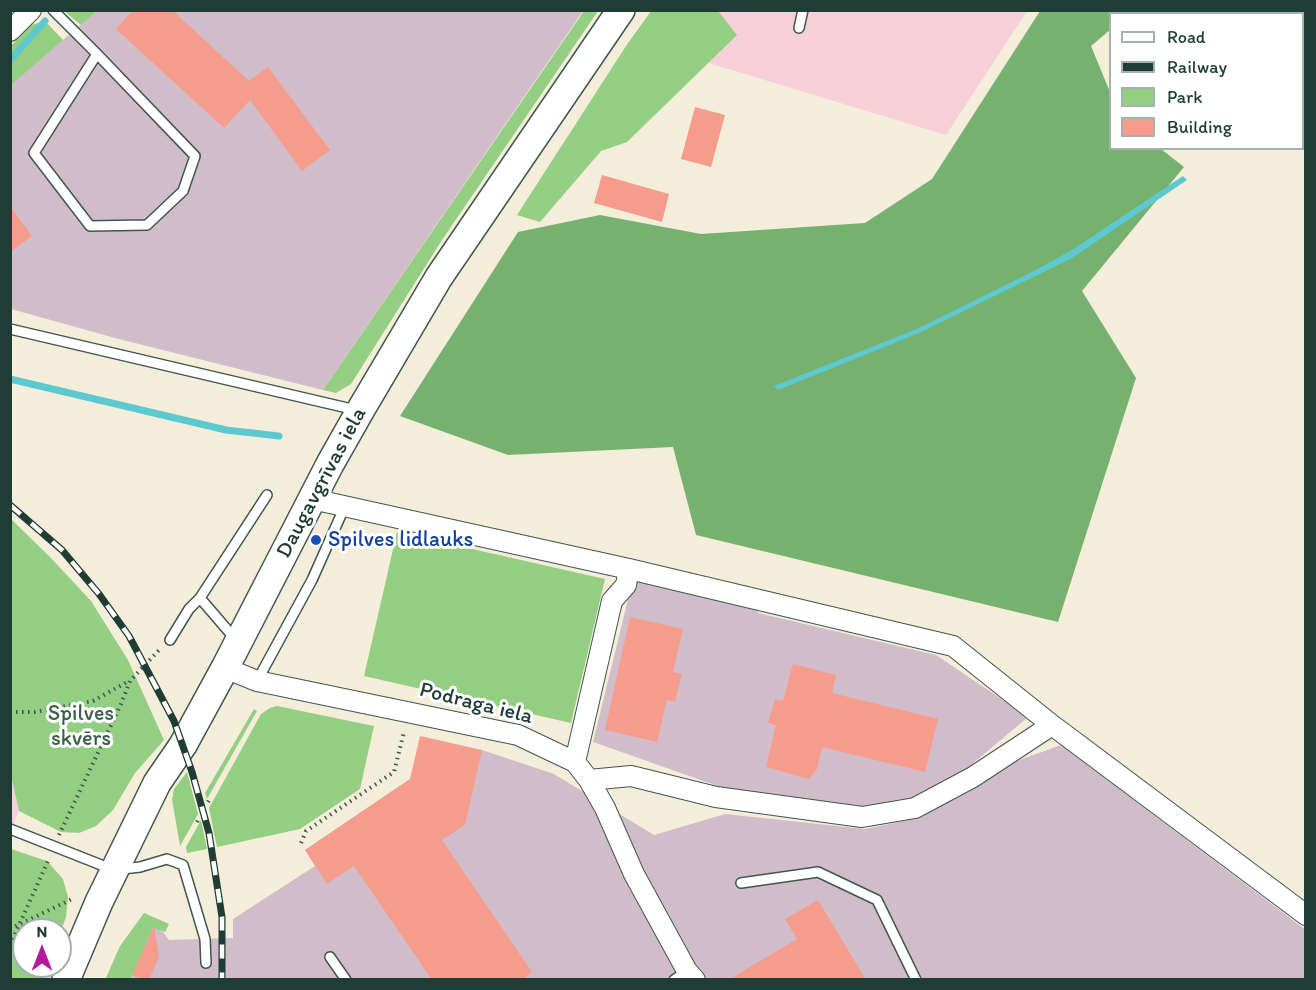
<!DOCTYPE html>
<html>
<head>
<meta charset="utf-8">
<style>
  body { margin:0 }
  #map { position:relative; width:1316px; height:990px; overflow:hidden; background:#f3edd9; font-family:Itim,sans-serif }
  canvas { display:block }
  .frame { position:absolute; inset:0; border:12px solid #1f3d34; pointer-events:none }
  .legend { position:absolute; left:1109px; top:12px; width:195px; height:138px; box-sizing:border-box; background:#fff; border:2px solid #a5b1ae; margin:0; padding:8px 10px; list-style:none; font-size:18px; color:#1f3d34 }
  .legend li { display:flex; align-items:center; gap:12px; height:30px }
  .legend b { width:30px; border:2px solid #a5b1ae }
  .north { position:absolute; left:12px; top:918px; width:60px; height:60px; box-sizing:border-box; background:#fff; border:2px solid #a5b1ae; border-radius:50%; rotate:0deg; font-size:16px; font-weight:700; line-height:24px; text-align:center; color:#1f3d34 }
  .north::after { content:''; display:block; margin:auto; width:21px; height:27px; background:#b5179e; clip-path:polygon(50% 0,100% 100%,50% 72%,0 100%) }
</style>
</head>
<body>
<div id="map">
<canvas width="1316" height="990"></canvas>
<div class="frame"></div>
<ul class="legend">
<li><b style="height:8px;background:#fff"></b>Road</li>
<li><b style="height:8px;background:#1f3d34"></b>Railway</li>
<li><b style="height:16px;background:#94ce82"></b>Park</li>
<li><b style="height:16px;background:#f59c8c"></b>Building</li>
</ul>
<div class="north">N</div>
</div>
<script>
const ctx = document.querySelector('canvas').getContext('2d');
ctx.lineJoin = 'round';
function fill(path, color) {
  ctx.fillStyle = color;
  ctx.fill(path, 'evenodd');
}
function toPath(rows) {
  const path = new Path2D();
  for (const r of rows) {
    path.moveTo(r[0], r[1]);
    for (let i = 2; i < r.length; i += 2) path.lineTo(r[i], r[i + 1]);
  }
  return path;
}
function trace(path, color, width, dash) {
  ctx.strokeStyle = color;
  ctx.lineWidth = width;
  ctx.lineCap = dash ? 'butt' : 'round';
  ctx.setLineDash(dash || []);
  ctx.stroke(path);
}
function label(font, color, halo, rows, align = 'center') {
  ctx.font = font + ' Itim,sans-serif';
  ctx.lineWidth = 6;
  ctx.setLineDash([]);
  ctx.textBaseline = 'middle';
  ctx.strokeStyle = halo;
  ctx.fillStyle = color;
  for (const [text, x, y, turn = 0] of rows) {
    ctx.save();
    ctx.translate(x, y);
    ctx.rotate((+turn || 0) * Math.PI / 180);
    ctx.textAlign = isNaN(turn) ? turn : align;
    if (halo) ctx.strokeText(text, 0, 0);
    ctx.fillText(text, 0, 0);
    ctx.restore();
  }
}
fill(toPath([
  [684,11,1027,11,946,135,659,48],
  [10,771,19,811,11,830,10,830]
]), '#f6cfd8');
fill(toPath([
  [97,11,583,11,323,390,115,338,11,309,10,85],
  [633,579,757,605,758,613,936,655,1028,717,965,770,915,800,862,810,729,790,593,742],
  [1061,745,1306,930,1305,980,131,980,153,927,163,932,169,940,233,938,233,919,315,866,305,850,410,779,482,750,554,774,654,835,725,814,865,829,918,818,951,800,995,769]
]), '#d1bdca');
fill(toPath([
  [64,11,97,11,81,25],
  [584,11,598,11,442,240,351,384,336,393,323,390],
  [651,11,718,11,737,35,627,142,601,151,540,222,517,215,626,46],
  [45,21,63,40,11,85,11,46,31,25],
  [11,519,51,558,91,601,128,660,164,740,135,773,113,810,96,826,79,833,61,832,19,811,10,771],
  [397,532,605,579,571,723,364,676],
  [277,706,374,726,360,789,300,829,217,847,209,808,261,714,270,708],
  [254,709,257,711,207,799,205,793],
  [187,772,198,814,180,846,172,799,174,789],
  [201,820,207,849,187,853,186,847],
  [11,849,47,861,63,879,68,897,66,917,60,933,60,930,24,930,24,966,47,966,42,979,11,979],
  [144,913,169,924,165,932,153,928,131,979,105,980,120,946]
]), '#94ce82');
fill(toPath([
  [1040,11,1133,11,1130,13,1110,14,1110,30,1091,46,1110,92,1110,148,1161,149,1184,167,1082,291,1136,378,1058,622,696,535,673,447,508,455,400,416,518,232,600,215,701,234,865,223,932,179]
]), '#77b170');
fill(toPath([
  [1183,176,1187,180,1072,258,919,333,778,390,774,386,919,328,1034,271,1072,250]
]), '#5cc9d1');
trace(toPath([
  [10,60,45,21],
  [10,379,226,430,279,436]
]), '#5cc9d1', 7);
fill(toPath([
  [133,10,172,10,249,81,268,67,330,150,302,171,250,100,224,128,116,29],
  [695,107,725,115,711,167,681,159],
  [602,175,669,194,662,222,594,203],
  [10,206,32,236,10,252],
  [630,617,683,629,673,672,682,674,675,702,667,700,657,742,605,730],
  [793,664,836,675,832,693,938,719,925,772,822,747,817,769,809,779,766,767,776,725,768,723,775,699,783,701],
  [420,736,482,750,465,825,442,840,532,972,523,980,432,980,354,866,327,884,305,850,410,779],
  [818,900,866,980,728,980,797,939,785,919],
  [154,926,159,957,149,980,144,980,132,975]
]), '#f59c8c');
const lane = toPath([
  [53,10,97,54,195,156,183,191,147,225,90,226,34,153,97,54],
  [799,28,803,10],
  [10,329,356,410],
  [200,598,236,640],
  [170,640,189,609,200,598,267,495],
  [257,681,312,580,345,506],
  [10,829,114,870,140,867,167,859,183,865,205,939,206,963],
  [741,883,818,872,877,900,916,980],
  [330,957,346,980],
  [674,980,687,971]
]);
const street = toPath([
  [10,31,31,10],
  [312,499,629,569,953,646,1052,725,1306,915],
  [225,668,257,681,518,735,575,762,589,780,605,808,634,874,687,971,695,980],
  [575,762,612,601,626,585,629,569],
  [589,780,631,776,716,797,862,817,915,808,973,777,1052,725]
]);
const secondary = toPath([
  [66,980,99,902,157,783,183,745,225,668,330,464,360,411,439,277,621,10]
]);
trace(lane, '#3f574d', 12);
trace(street, '#3f574d', 22);
trace(secondary, '#3f574d', 30);
trace(toPath([
  [10,712,35,712,93,701,129,681],
  [208,802,210,798],
  [197,822,199,818],
  [59,835,121,704,130,681,159,650],
  [301,843,306,831,394,772,404,732],
  [10,929,74,898],
  [10,945,48,861]
]), '#3f574d', 4, [1.5, 4.5]);
trace(lane, '#fff', 9);
trace(street, '#fff', 20);
trace(secondary, '#fff', 27);
const rail = toPath([
  [10,505,62,550,99,594,129,636,174,721,192,772,209,833,222,917,222,980]
]);
trace(rail, '#1f3d34', 7);
trace(rail, '#fff', 4.5, [14]);
for (const [x, y, r, color] of [
  [316,540,6,"#1a4fb4"]
]) {
  const dot = new Path2D();
  dot.arc(x, y, r, 0, 2 * Math.PI);
  ctx.fillStyle = color;
  ctx.fill(dot);
  trace(dot, '#fff', 2);
}
label('22px', '#1f3d34', '#fff', [
  ["Daugavgrīvas iela",322,483,-62],
  ["Podraga iela",476,704,14]
]);
label('22px', '#164399', '#fff', [
  ["Spilves lidlauks",328,540]
], 'left');
label('22px', '#3c6148', '#fff', [
  ["Spilves",81,714],
  ["skvērs",81,739]
]);
</script>
</body>
</html>
